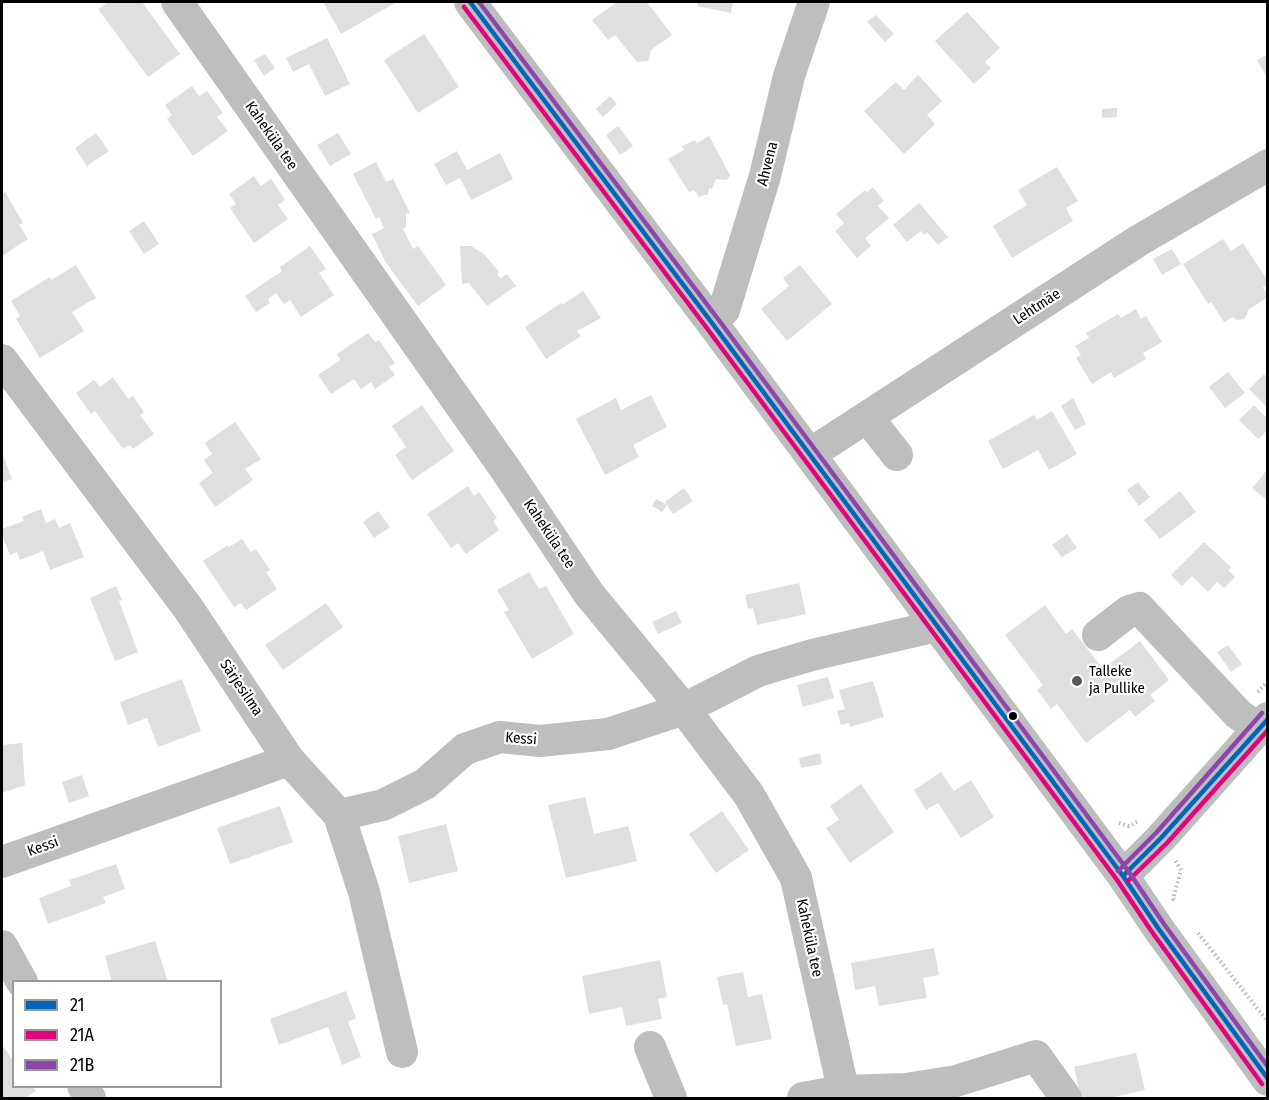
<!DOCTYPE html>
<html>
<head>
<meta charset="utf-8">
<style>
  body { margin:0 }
  #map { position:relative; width:1269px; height:1100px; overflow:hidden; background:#fff; font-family:"Fira Sans Condensed",sans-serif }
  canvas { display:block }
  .frame { position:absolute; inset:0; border:3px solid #000; pointer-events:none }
  .legend { position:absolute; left:12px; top:980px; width:210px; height:108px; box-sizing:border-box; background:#fff; border:2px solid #999; margin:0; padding:8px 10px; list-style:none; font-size:18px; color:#000 }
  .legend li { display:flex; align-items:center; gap:12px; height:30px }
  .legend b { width:30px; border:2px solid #999 }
</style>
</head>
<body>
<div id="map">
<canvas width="1269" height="1100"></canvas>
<div class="frame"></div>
<ul class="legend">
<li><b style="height:8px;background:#0065bd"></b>21</li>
<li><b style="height:8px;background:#e5007d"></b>21A</li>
<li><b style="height:8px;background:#8e44ad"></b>21B</li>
</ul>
</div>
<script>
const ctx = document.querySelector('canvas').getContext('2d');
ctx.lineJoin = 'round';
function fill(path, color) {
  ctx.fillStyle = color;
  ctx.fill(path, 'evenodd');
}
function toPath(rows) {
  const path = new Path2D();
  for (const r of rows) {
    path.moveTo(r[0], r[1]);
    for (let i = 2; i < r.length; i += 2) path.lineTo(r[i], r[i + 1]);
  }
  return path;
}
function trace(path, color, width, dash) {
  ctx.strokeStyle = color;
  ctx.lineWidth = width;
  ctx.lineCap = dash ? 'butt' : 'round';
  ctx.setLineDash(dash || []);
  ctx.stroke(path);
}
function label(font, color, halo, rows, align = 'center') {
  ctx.font = font + ' "Fira Sans Condensed",sans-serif';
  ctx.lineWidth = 4.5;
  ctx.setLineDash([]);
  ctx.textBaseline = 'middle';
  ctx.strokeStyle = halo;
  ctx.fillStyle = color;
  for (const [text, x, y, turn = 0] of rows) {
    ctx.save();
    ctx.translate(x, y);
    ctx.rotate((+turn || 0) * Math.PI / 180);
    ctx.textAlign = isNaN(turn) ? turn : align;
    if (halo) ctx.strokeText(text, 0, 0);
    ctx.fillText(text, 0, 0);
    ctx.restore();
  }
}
fill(toPath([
  [108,2,142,2,180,54,148,77,98,9],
  [323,2,397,2,341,34],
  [617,2,647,2,672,35,651,50,648,61,637,62,615,35,608,40,592,20],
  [698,2,733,2,731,13,697,6],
  [967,12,1000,48,985,62,991,68,974,84,935,41],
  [876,15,894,34,885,42,867,22],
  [424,34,459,87,418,113,384,60],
  [327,38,350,84,325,96,309,64,293,72,286,58],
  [265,54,275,68,264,76,254,60],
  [1268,54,1268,79,1257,60],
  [918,75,942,101,927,115,935,124,904,154,864,111,896,82,904,90],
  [192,86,199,96,207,91,223,113,217,117,228,131,193,156,167,119,172,115,165,105],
  [610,96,617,104,603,117,596,109],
  [1117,108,1117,117,1102,118,1102,109],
  [618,126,633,146,620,155,606,135],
  [96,133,109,151,87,166,75,148],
  [338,133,351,154,330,166,317,145],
  [709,136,730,175,727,180,716,179,712,189,709,188,708,194,699,197,694,190,689,192,668,159,684,150,682,146,695,140,697,143],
  [457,151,467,170,500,153,513,179,471,200,460,178,446,185,434,164],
  [376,162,386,182,393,179,410,213,406,214,406,227,403,229,413,249,418,246,446,285,418,306,386,263,372,234,384,228,379,217,376,219,353,174],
  [1057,167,1078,201,1066,208,1073,221,1012,258,993,226,1027,205,1018,190],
  [254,176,261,186,271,179,285,200,278,205,288,219,254,243,230,208,236,204,229,194],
  [873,187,884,201,878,206,889,218,865,238,871,246,857,258,835,231,844,223,836,214,865,190,867,192],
  [5,192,23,223,19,225,28,239,2,256,2,194],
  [919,203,948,237,938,245,927,232,924,235,921,231,907,242,893,225],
  [144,221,159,244,144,254,129,231],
  [1223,239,1231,251,1243,243,1268,281,1268,285,1263,287,1268,297,1248,310,1247,315,1244,319,1237,320,1233,317,1224,322,1211,302,1208,304,1183,264],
  [310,246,326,269,319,273,334,295,301,317,290,300,284,304,276,293,268,299,270,303,256,312,245,296,282,271,280,267],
  [460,246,471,246,484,254,499,272,497,275,501,278,507,274,516,286,487,306,469,283,462,284],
  [1172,249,1181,264,1162,275,1153,259],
  [76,265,96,298,72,312,84,331,40,358,16,319,20,316,11,301,50,277,51,280],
  [800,265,832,304,787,341,761,309,789,286,783,278],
  [583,291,601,318,577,331,581,336,546,359,525,327,561,303,562,305],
  [1136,309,1141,319,1146,316,1162,342,1143,353,1146,359,1114,378,1111,372,1092,384,1076,358,1081,355,1075,346,1089,338,1086,333,1118,314,1121,318],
  [368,333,375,342,379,340,395,363,389,367,395,375,375,389,371,382,361,389,354,379,331,394,318,375,340,360,337,354],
  [1228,372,1245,393,1225,408,1209,387],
  [1264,374,1268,378,1268,408,1249,389],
  [113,377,128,399,133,396,144,412,140,415,154,434,133,449,130,445,123,449,95,411,91,414,76,393,94,380,100,387],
  [651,395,667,427,633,445,639,457,605,475,576,419,616,398,621,410],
  [1073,398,1086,424,1075,430,1061,406],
  [422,405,454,451,412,480,395,455,406,447,392,426],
  [1254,405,1268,419,1268,430,1258,439,1239,420],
  [1052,411,1077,454,1049,470,1038,450,1003,469,988,441,1034,415,1037,420],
  [235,422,261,459,245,469,253,480,215,507,199,483,213,473,204,460,212,454,205,443],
  [2,452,12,479,2,483],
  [1268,469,1268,501,1252,488],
  [1138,482,1150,497,1139,506,1127,490],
  [468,486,474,496,479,492,497,518,493,521,499,530,466,554,458,543,451,548,427,514],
  [684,488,693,501,673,514,665,502],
  [1180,491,1196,512,1160,539,1144,520],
  [656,499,667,505,662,512,652,506],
  [41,509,46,523,55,519,59,528,70,523,84,557,50,570,43,551,20,560,17,552,10,555,2,535,2,529,24,521,22,517],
  [378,511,390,527,374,538,363,522],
  [1067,534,1077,548,1062,557,1052,545],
  [242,539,251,552,256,549,270,570,266,572,277,589,246,610,241,603,234,607,203,561,228,545,229,547],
  [1204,542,1231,567,1228,570,1235,577,1224,588,1217,582,1208,592,1192,576,1182,586,1171,575],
  [529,572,539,589,546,586,574,634,532,659,504,612,509,610,497,590],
  [799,583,806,614,757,625,753,608,748,609,745,595],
  [116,586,122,600,119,601,138,652,115,661,90,598],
  [326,603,343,627,283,670,265,645],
  [1045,605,1066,634,1072,629,1103,669,1140,641,1169,680,1150,695,1155,701,1135,717,1130,710,1086,743,1057,704,1051,709,1037,690,1043,685,1005,635],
  [676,611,682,623,658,634,652,622],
  [1228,645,1242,664,1231,672,1217,652],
  [828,677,834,698,803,707,797,685],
  [182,679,201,731,158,747,147,718,128,725,120,702],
  [873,681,884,717,850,727,849,723,841,725,837,711,845,709,839,690],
  [22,743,25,785,2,793,2,745],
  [820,753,822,764,801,768,799,758],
  [941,772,954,791,971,780,994,817,961,838,938,803,926,810,914,790],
  [82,775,89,796,69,803,62,782],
  [861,784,894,832,850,863,826,828,839,820,830,806],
  [585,797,594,834,628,826,637,861,566,878,548,805],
  [280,806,293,842,230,864,217,828],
  [722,811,749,850,716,873,689,834],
  [446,824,458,871,409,883,398,836],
  [116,864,125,889,103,897,106,903,48,924,39,898,71,886,69,880],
  [155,941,168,982,112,982,105,956],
  [934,948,939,975,923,978,927,998,879,1006,875,986,855,990,851,963],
  [660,960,667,997,658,999,662,1019,626,1026,622,1007,589,1014,582,976],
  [743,972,748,997,762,994,772,1039,736,1046,727,1004,723,1005,717,977],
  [346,991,356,1018,348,1022,361,1057,342,1065,328,1027,279,1045,270,1019],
  [3,1046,14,1062,14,1086,33,1086,36,1091,25,1098,2,1098,2,1047],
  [1136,1053,1145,1090,1109,1098,1081,1098,1074,1067]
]), '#dfdfdf');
trace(toPath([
  [1258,692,1268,681],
  [1119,823,1129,826,1137,822],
  [1174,900,1173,899,1181,870,1175,860],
  [1198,933,1268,1022]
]), '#b9b9b9', 4, [1.5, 3]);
trace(toPath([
  [177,2,506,470,589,594,684,709,749,795,796,878,845,1098],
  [470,2,712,323,1123,876,1158,928,1268,1080],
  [712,323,724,310,765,176,789,76,814,2],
  [2,360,188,608,289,760,339,815,364,892,402,1052],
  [867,417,897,455],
  [810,454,1138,241,1268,165],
  [1098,635,1129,611,1139,608,1238,714,1258,728],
  [339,815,383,805,425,784,465,749,500,737,540,741,608,734,684,709,758,671,812,655,937,626],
  [2,862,289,760],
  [1123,876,1161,838,1268,718],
  [2,946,22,982],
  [650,1047,671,1098],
  [83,1086,90,1098],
  [803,1098,842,1091,906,1089,956,1081,1036,1056,1066,1098]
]), '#bebebe', 32);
trace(toPath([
  [470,2,712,323,1123,876,1158,928,1268,1079],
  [1123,876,1161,838,1268,719]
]), '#0065bd', 4.5);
trace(toPath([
  [464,7,706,327,1117,880,1152,932,1262,1084],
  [1128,881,1167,843,1268,730]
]), '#e5007d', 4.5);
trace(toPath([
  [479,2,718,319,1129,872,1164,924,1268,1067],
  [1118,871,1156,833,1262,713]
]), '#8e44ad', 4.5);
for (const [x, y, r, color] of [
  [1077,681,6,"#595959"],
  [1013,716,5,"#000"]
]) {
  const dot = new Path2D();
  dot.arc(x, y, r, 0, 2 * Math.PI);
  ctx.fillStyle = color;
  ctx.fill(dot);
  trace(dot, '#fff', 2);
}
label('15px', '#000', '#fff', [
  ["Kaheküla tee",271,136,55],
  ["Ahvena",768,164,-76],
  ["Lehtmäe",1037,307,-33],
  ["Kaheküla tee",549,534,56],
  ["Särjesilma",241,688,56],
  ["Kessi",521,739,4],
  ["Kessi",43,847,-20],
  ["Kaheküla tee",809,938,78]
]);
label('15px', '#000', '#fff', [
  ["Talleke",1089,672],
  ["ja Pullike",1089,689]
], 'left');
</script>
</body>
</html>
